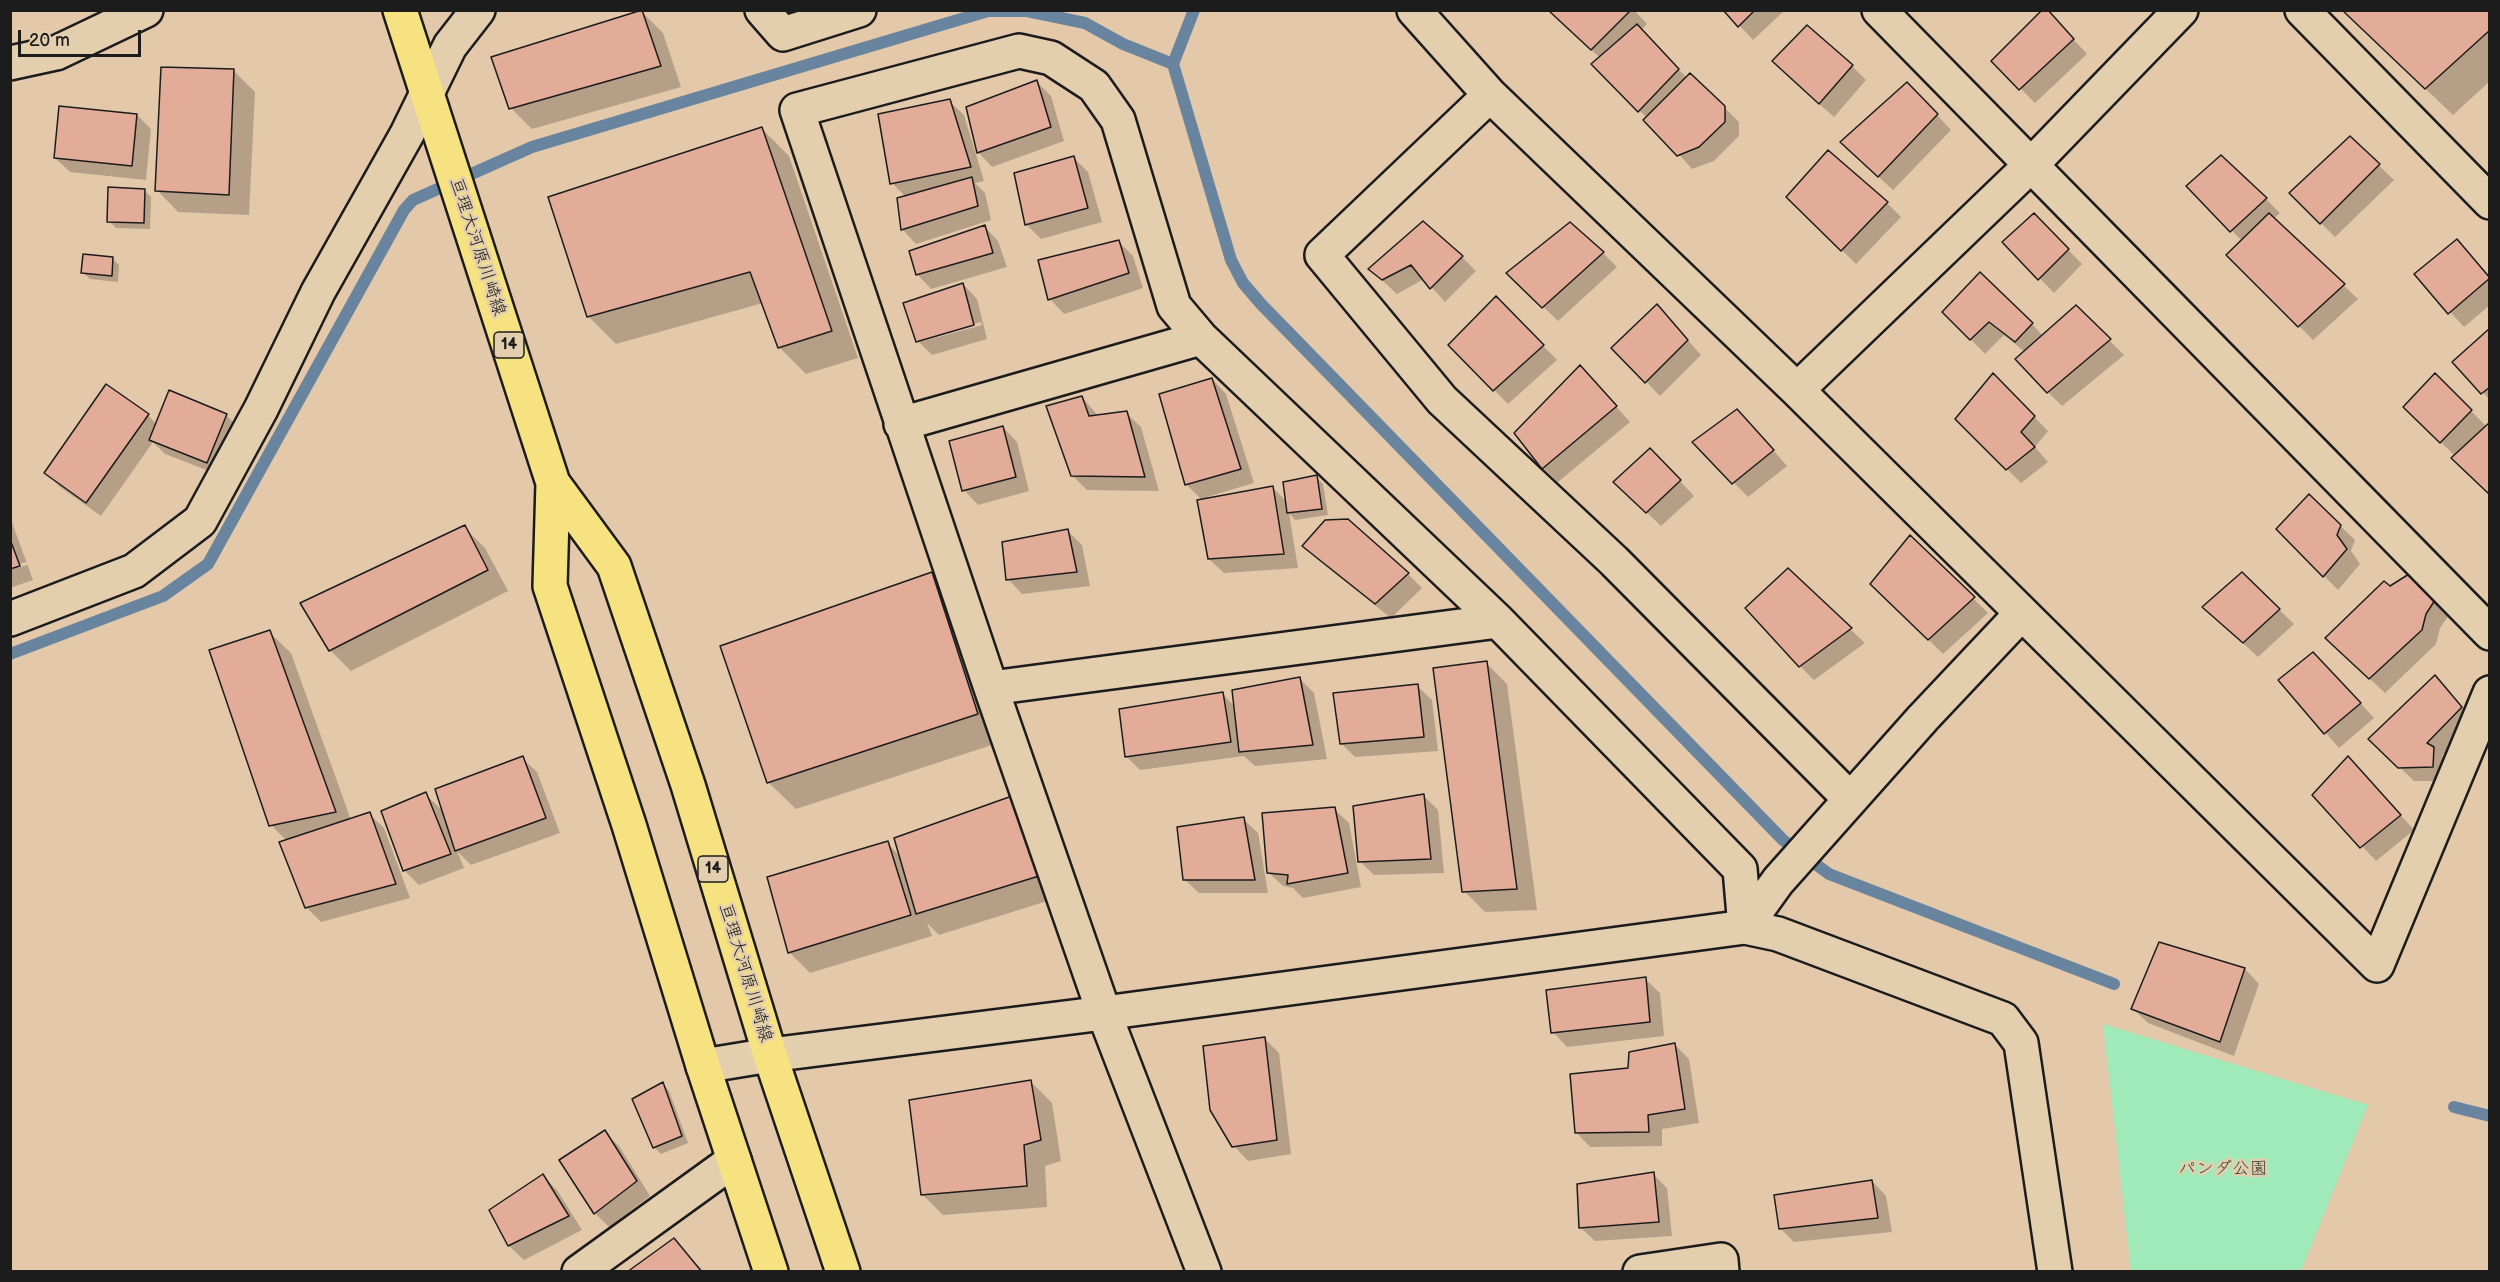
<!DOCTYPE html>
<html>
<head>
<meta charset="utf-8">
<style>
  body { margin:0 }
  #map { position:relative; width:2500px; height:1282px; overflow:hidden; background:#e3c8a9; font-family:"Balsamiq Sans",sans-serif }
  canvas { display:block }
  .frame { position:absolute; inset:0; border:12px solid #1c1c1c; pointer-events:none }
  .scale { position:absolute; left:18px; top:30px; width:123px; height:27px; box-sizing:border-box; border:3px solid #1c1c1c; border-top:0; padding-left:8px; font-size:18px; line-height:21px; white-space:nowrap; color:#1c1c1c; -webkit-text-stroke:4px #e3cfad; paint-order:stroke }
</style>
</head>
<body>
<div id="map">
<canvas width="2500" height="1282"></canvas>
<div class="frame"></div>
<div class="scale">20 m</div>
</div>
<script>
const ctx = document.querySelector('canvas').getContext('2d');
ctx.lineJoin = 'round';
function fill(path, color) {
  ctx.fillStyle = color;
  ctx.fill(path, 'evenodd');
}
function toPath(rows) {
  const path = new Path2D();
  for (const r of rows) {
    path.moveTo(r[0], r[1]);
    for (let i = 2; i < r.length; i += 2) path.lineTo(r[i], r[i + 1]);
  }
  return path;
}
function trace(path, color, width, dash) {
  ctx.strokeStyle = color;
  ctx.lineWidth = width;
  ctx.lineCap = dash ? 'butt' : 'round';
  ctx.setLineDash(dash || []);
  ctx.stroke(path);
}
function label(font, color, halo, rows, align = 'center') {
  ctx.font = font + ' "Balsamiq Sans","Klee One",sans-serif';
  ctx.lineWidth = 5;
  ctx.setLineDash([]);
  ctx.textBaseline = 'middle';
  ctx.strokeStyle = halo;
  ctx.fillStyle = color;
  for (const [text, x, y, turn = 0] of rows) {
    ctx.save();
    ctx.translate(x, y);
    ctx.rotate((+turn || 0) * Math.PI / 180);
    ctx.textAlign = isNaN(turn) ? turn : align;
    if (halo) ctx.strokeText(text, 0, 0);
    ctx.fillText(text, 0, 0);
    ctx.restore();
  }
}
fill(toPath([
  [2103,1024,2368,1105,2301,1271,2131,1271]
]), '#a0eab9');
fill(toPath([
  [1549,10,1634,10,1647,24,1641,30,1687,78,1724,107,1739,122,1739,136,1714,161,1692,169,1647,118,1593,64,1600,58],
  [1725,10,1785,10,1753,40],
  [2343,10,2490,10,2490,81,2453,115],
  [642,12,663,33,681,87,532,129,511,108],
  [2059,24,2087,54,2035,103,1993,61],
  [1852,66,1866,80,1834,117,1788,76],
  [234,71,255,92,249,215,178,212,157,190],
  [1037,82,1051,96,1064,141,992,167,978,152],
  [1921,98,1951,130,1893,190,1856,156],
  [949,101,964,115,984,181,975,183,985,193,991,220,916,244,902,229,906,197,892,183],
  [137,115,151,129,146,180,70,172,55,158],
  [762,129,789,156,858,358,806,374,779,347,763,303,616,344,589,317,550,198],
  [2350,138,2394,180,2335,237,2291,193],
  [1074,158,1088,172,1102,222,1041,239,1027,225,1016,174],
  [2188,186,2266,199,2280,213,2273,219,2358,299,2313,340,2228,255,2242,241],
  [144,190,151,197,150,229,116,228,109,221],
  [1788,197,1887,203,1901,217,1856,264],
  [2034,215,2082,264,2054,293,2004,242],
  [984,226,998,241,1007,267,931,289,917,274],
  [2457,241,2490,276,2490,305,2464,327,2416,275],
  [1119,242,1133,256,1143,288,1064,314,1050,299],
  [1603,253,1617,267,1558,321,1509,273],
  [1462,257,1476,271,1445,302,1424,279,1397,294,1370,269],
  [112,258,119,265,118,282,90,279,83,272],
  [963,284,977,299,987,339,932,355,918,341],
  [981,322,982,325,924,341,924,338],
  [1496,298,1557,360,1508,404,1450,345],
  [1657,306,1701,355,1660,396,1614,348],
  [2076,307,2124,355,2062,406,2048,392,2025,352,2004,335,1985,354,1944,312,2032,324,2043,336],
  [2490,330,2490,400,2454,362],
  [2435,375,2487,427,2455,456,2405,407],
  [1212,379,1226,394,1254,483,1207,497,1208,499,1272,487,1287,502,1316,477,1323,484,1328,515,1295,520,1289,513,1298,568,1224,573,1209,559,1202,500,1187,485,1161,395],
  [1594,382,1630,422,1558,482,1543,468],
  [2008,390,2048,431,2035,447,2048,462,2021,483,1957,419],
  [169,392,227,416,241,430,222,476,165,454,153,442,101,516,60,487,46,473,148,415,156,424],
  [1082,397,1098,416,1126,413,1141,427,1159,491,1087,490,1072,475],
  [1751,425,1787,466,1748,497,1694,442],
  [1003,427,1017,442,1029,491,978,505,964,490],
  [1665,465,1694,496,1661,526,1630,496],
  [2309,496,2355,540,2351,551,2360,564,2338,590,2278,529],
  [10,517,33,580,10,588,10,570,27,565,26,562,10,567],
  [464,527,485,548,508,591,351,671,330,650],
  [1067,530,1082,545,1090,586,1022,594,1008,579],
  [1910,537,1988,613,1943,654,1872,583],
  [1304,546,1408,574,1422,588,1391,618,1318,560],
  [932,574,959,601,1004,741,796,809,768,782],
  [2242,574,2294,624,2258,657,2205,608],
  [2408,576,2449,615,2440,628,2436,644,2385,693,2341,652,2390,588],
  [1850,629,1865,643,1814,680,1800,666],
  [269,632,291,653,351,820,369,814,384,828,410,898,321,922,306,907,287,841,271,825],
  [1486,663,1507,684,1537,910,1485,912,1464,891],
  [2328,668,2374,718,2339,748,2280,680],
  [2435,677,2475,722,2442,756,2448,762,2447,781,2414,781,2371,739],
  [1299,678,1314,693,1327,759,1255,766,1244,756,1140,770,1126,756,1223,694,1235,707],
  [1417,686,1432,700,1438,751,1355,757,1341,743],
  [522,758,537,772,560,833,471,865,457,851,464,868,419,885,404,870,425,794,444,812],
  [2362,772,2414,830,2376,861,2314,795],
  [1424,796,1438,810,1444,873,1374,875,1360,861],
  [1012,797,1060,897,939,935,927,923,932,936,810,973,789,952,887,843,901,857],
  [1334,809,1349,823,1361,887,1303,898,1293,888,1283,886,1268,872],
  [1243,819,1258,833,1268,893,1199,893,1184,879],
  [2160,944,2245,969,2259,984,2234,1056,2148,1023,2133,1009],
  [1645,979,1660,993,1664,1036,1567,1047,1553,1032],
  [1264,1038,1279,1053,1291,1154,1248,1161,1234,1146],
  [1675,1045,1689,1059,1699,1123,1662,1129,1662,1146,1590,1147,1576,1132,1629,1069],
  [1031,1082,1052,1103,1061,1161,1045,1166,1047,1207,943,1215,922,1194],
  [663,1084,669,1091,688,1143,661,1154,654,1147],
  [604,1132,619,1146,650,1196,609,1227,595,1213],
  [1653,1174,1667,1188,1672,1236,1595,1241,1580,1227],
  [543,1176,557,1190,582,1230,524,1260,509,1246,491,1211],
  [1872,1181,1886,1196,1892,1232,1794,1242,1780,1228],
  [674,1240,704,1272,629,1272]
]), '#0003');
trace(toPath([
  [1194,10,1173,64,1231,260,1243,283,1261,304,1783,840,1829,874,2114,984],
  [10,654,163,596,208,564,404,210,413,200,532,147,988,11,1027,11,1085,23,1123,44,1173,64],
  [2454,1107,2490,1116]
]), '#68849f', 12);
const building = toPath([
  [642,10,661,66,509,109,491,57,642,10],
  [1548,10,1631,10,1591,50,1548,10],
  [1723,10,1755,10,1738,27,1723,10],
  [2042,10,2048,10,2074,39,2019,90,1991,61,2042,10],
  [2342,10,2490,10,2490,30,2425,89,2342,10],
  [1637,24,1679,69,1638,112,1591,64,1637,24],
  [1807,25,1853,65,1819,104,1772,61,1807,25],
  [161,67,234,69,229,195,155,191,161,67],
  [1690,73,1725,106,1725,122,1699,147,1677,156,1643,120,1690,73],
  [1037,80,1051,127,977,153,966,107,1037,80],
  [1907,82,1938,114,1878,177,1840,142,1907,82],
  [950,99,971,167,890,184,878,114,950,99],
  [59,106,137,114,132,166,54,158,59,106],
  [762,127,832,331,778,348,750,272,587,317,548,197,762,127],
  [2350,136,2380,164,2320,224,2289,193,2350,136],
  [1828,150,1888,202,1841,251,1786,197,1828,150],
  [2221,155,2267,198,2230,232,2186,186,2221,155],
  [1074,156,1088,208,1025,225,1014,173,1074,156],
  [972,177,978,206,901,230,897,198,972,177],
  [108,187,145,189,144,223,107,222,108,187],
  [2034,213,2069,249,2038,280,2002,242,2034,213],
  [2269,213,2345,284,2298,327,2226,255,2269,213],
  [1423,221,1463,256,1430,289,1411,265,1382,280,1368,269,1423,221],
  [1570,222,1604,252,1542,308,1506,273,1570,222],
  [985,225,993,253,916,275,909,251,985,225],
  [2457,239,2490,278,2448,314,2414,274,2457,239],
  [1119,240,1129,273,1048,300,1038,260,1119,240],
  [83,254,113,257,112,276,81,273,83,254],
  [1980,272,2033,323,2015,342,1989,322,1970,340,1942,312,1980,272],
  [963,283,974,325,916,342,903,303,963,283],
  [1496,296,1544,345,1493,391,1448,345,1496,296],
  [1657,304,1688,340,1645,383,1611,348,1657,304],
  [2076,305,2111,339,2047,393,2015,359,2076,305],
  [2490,328,2490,387,2481,394,2452,362,2490,328],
  [1580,365,1617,406,1542,469,1514,433,1580,365],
  [1993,373,2035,416,2021,432,2035,447,2006,470,1955,419,1993,373],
  [2435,373,2472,410,2440,443,2403,407,2435,373],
  [1212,378,1241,469,1185,485,1159,394,1212,378],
  [106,384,149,414,86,503,44,473,106,384],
  [169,390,227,414,207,463,149,440,169,390],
  [1082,396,1089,416,1127,411,1145,477,1071,476,1046,406,1082,396],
  [1737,409,1774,450,1732,484,1692,442,1737,409],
  [2490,422,2490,495,2451,458,2490,422],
  [1003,426,1016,477,962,491,949,441,1003,426],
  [1650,448,1681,480,1646,513,1613,482,1650,448],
  [1317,475,1322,509,1287,513,1283,482,1317,475],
  [1273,486,1284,554,1208,559,1197,500,1273,486],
  [2309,494,2341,525,2337,535,2347,549,2323,577,2276,529,2309,494],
  [1348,519,1409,573,1375,604,1302,546,1325,520,1348,519],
  [465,525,488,570,329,651,300,603,465,525],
  [1068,529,1077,572,1006,580,1002,542,1068,529],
  [1910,535,1975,597,1928,640,1870,584,1910,535],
  [10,539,20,566,10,569,10,539],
  [1788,568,1852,628,1799,667,1745,608,1788,568],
  [932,572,978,714,767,783,720,646,932,572],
  [2242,572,2280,609,2243,643,2202,607,2242,572],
  [2409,574,2435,600,2426,614,2422,630,2369,679,2325,638,2384,581,2390,586,2409,574],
  [270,630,336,812,269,826,209,650,270,630],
  [2313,652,2361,703,2324,734,2278,680,2313,652],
  [1487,661,1517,889,1462,892,1433,668,1487,661],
  [2435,675,2462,707,2427,743,2434,747,2433,767,2398,768,2368,739,2435,675],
  [1300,677,1313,745,1239,752,1232,690,1300,677],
  [1418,684,1424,737,1340,744,1333,693,1418,684],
  [1223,692,1231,742,1125,757,1119,709,1223,692],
  [523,756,546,818,455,851,435,789,523,756],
  [2348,756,2401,815,2360,848,2312,795,2348,756],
  [426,792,451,854,403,871,381,811,426,792],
  [1424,794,1431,859,1358,862,1353,806,1424,794],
  [1012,796,1039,876,916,914,894,838,1012,796],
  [1335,807,1348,873,1287,884,1288,875,1267,873,1262,813,1335,807],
  [370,812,396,884,305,908,279,842,370,812],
  [1244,817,1255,880,1183,880,1177,827,1244,817],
  [888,841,911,915,788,953,767,877,888,841],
  [2159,942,2245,968,2220,1042,2131,1009,2159,942],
  [1646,977,1650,1022,1551,1033,1546,990,1646,977],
  [1265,1037,1277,1140,1232,1147,1210,1110,1203,1046,1265,1037],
  [1675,1043,1685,1109,1648,1115,1649,1132,1575,1133,1570,1074,1628,1068,1629,1052,1675,1043],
  [1031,1080,1041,1140,1024,1145,1027,1186,921,1195,909,1100,1031,1080],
  [663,1082,682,1136,653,1148,632,1099,663,1082],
  [605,1130,637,1181,594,1214,559,1160,605,1130],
  [1654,1172,1659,1222,1579,1228,1577,1184,1654,1172],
  [543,1174,569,1216,508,1246,489,1210,543,1174],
  [1872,1180,1878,1218,1779,1229,1774,1195,1872,1180],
  [674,1238,702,1272,627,1272,674,1238]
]);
fill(building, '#e2ac98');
trace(building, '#1c1c1c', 1.5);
const street = toPath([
  [762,10,783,34,859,10],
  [1414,10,1490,95,1797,390,2377,965,2490,693],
  [1879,10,2490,633],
  [2302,10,2490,202],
  [10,63,56,53,146,10],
  [1490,95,1322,255,1442,400,1614,561,1850,799],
  [1797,390,2031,165,2181,10],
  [901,424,1201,338],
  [10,619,134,571,200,521,261,409,318,292,407,134,450,46,478,10],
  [991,688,1498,621],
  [1745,927,1778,881,1923,718,2022,613],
  [579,1272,734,1160],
  [1204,1272,1104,1013,991,688,797,110,1019,51,1051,58,1094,86,1118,120,1174,306,1201,338,1498,621,1740,869,1745,927],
  [1640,1272,1721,1260,1722,1272]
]);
const secondary = toPath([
  [703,1066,770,1055,1104,1013,1745,927,1778,934,2003,1019,2021,1043,2055,1272]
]);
const primary = toPath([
  [400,10,553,483,614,566,688,785,770,1055,843,1272],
  [553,483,550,586,629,825,703,1066,771,1272]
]);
trace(street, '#1c1c1c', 38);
trace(secondary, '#1c1c1c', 38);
trace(primary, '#1c1c1c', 38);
trace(street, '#e3cfad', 33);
trace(secondary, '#e3cfad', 33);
trace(primary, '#f7e281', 33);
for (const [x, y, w] of [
  [509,345,30],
  [713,869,30]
]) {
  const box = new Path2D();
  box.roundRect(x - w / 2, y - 13, w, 26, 4.5);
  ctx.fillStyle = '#e3cfad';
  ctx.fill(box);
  trace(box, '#1c1c1c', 1.5);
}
label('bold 16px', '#1c1c1c', null, [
  ["14",509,345],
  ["14",713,869]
]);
label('18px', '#1c1c1c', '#e3cfad', [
  ["亘理大河原川崎線",477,247,72],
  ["亘理大河原川崎線",745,973,73]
]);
label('18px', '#36453b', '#e3cfad', [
  ["パンダ公園",2223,1169]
]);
</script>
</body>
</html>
